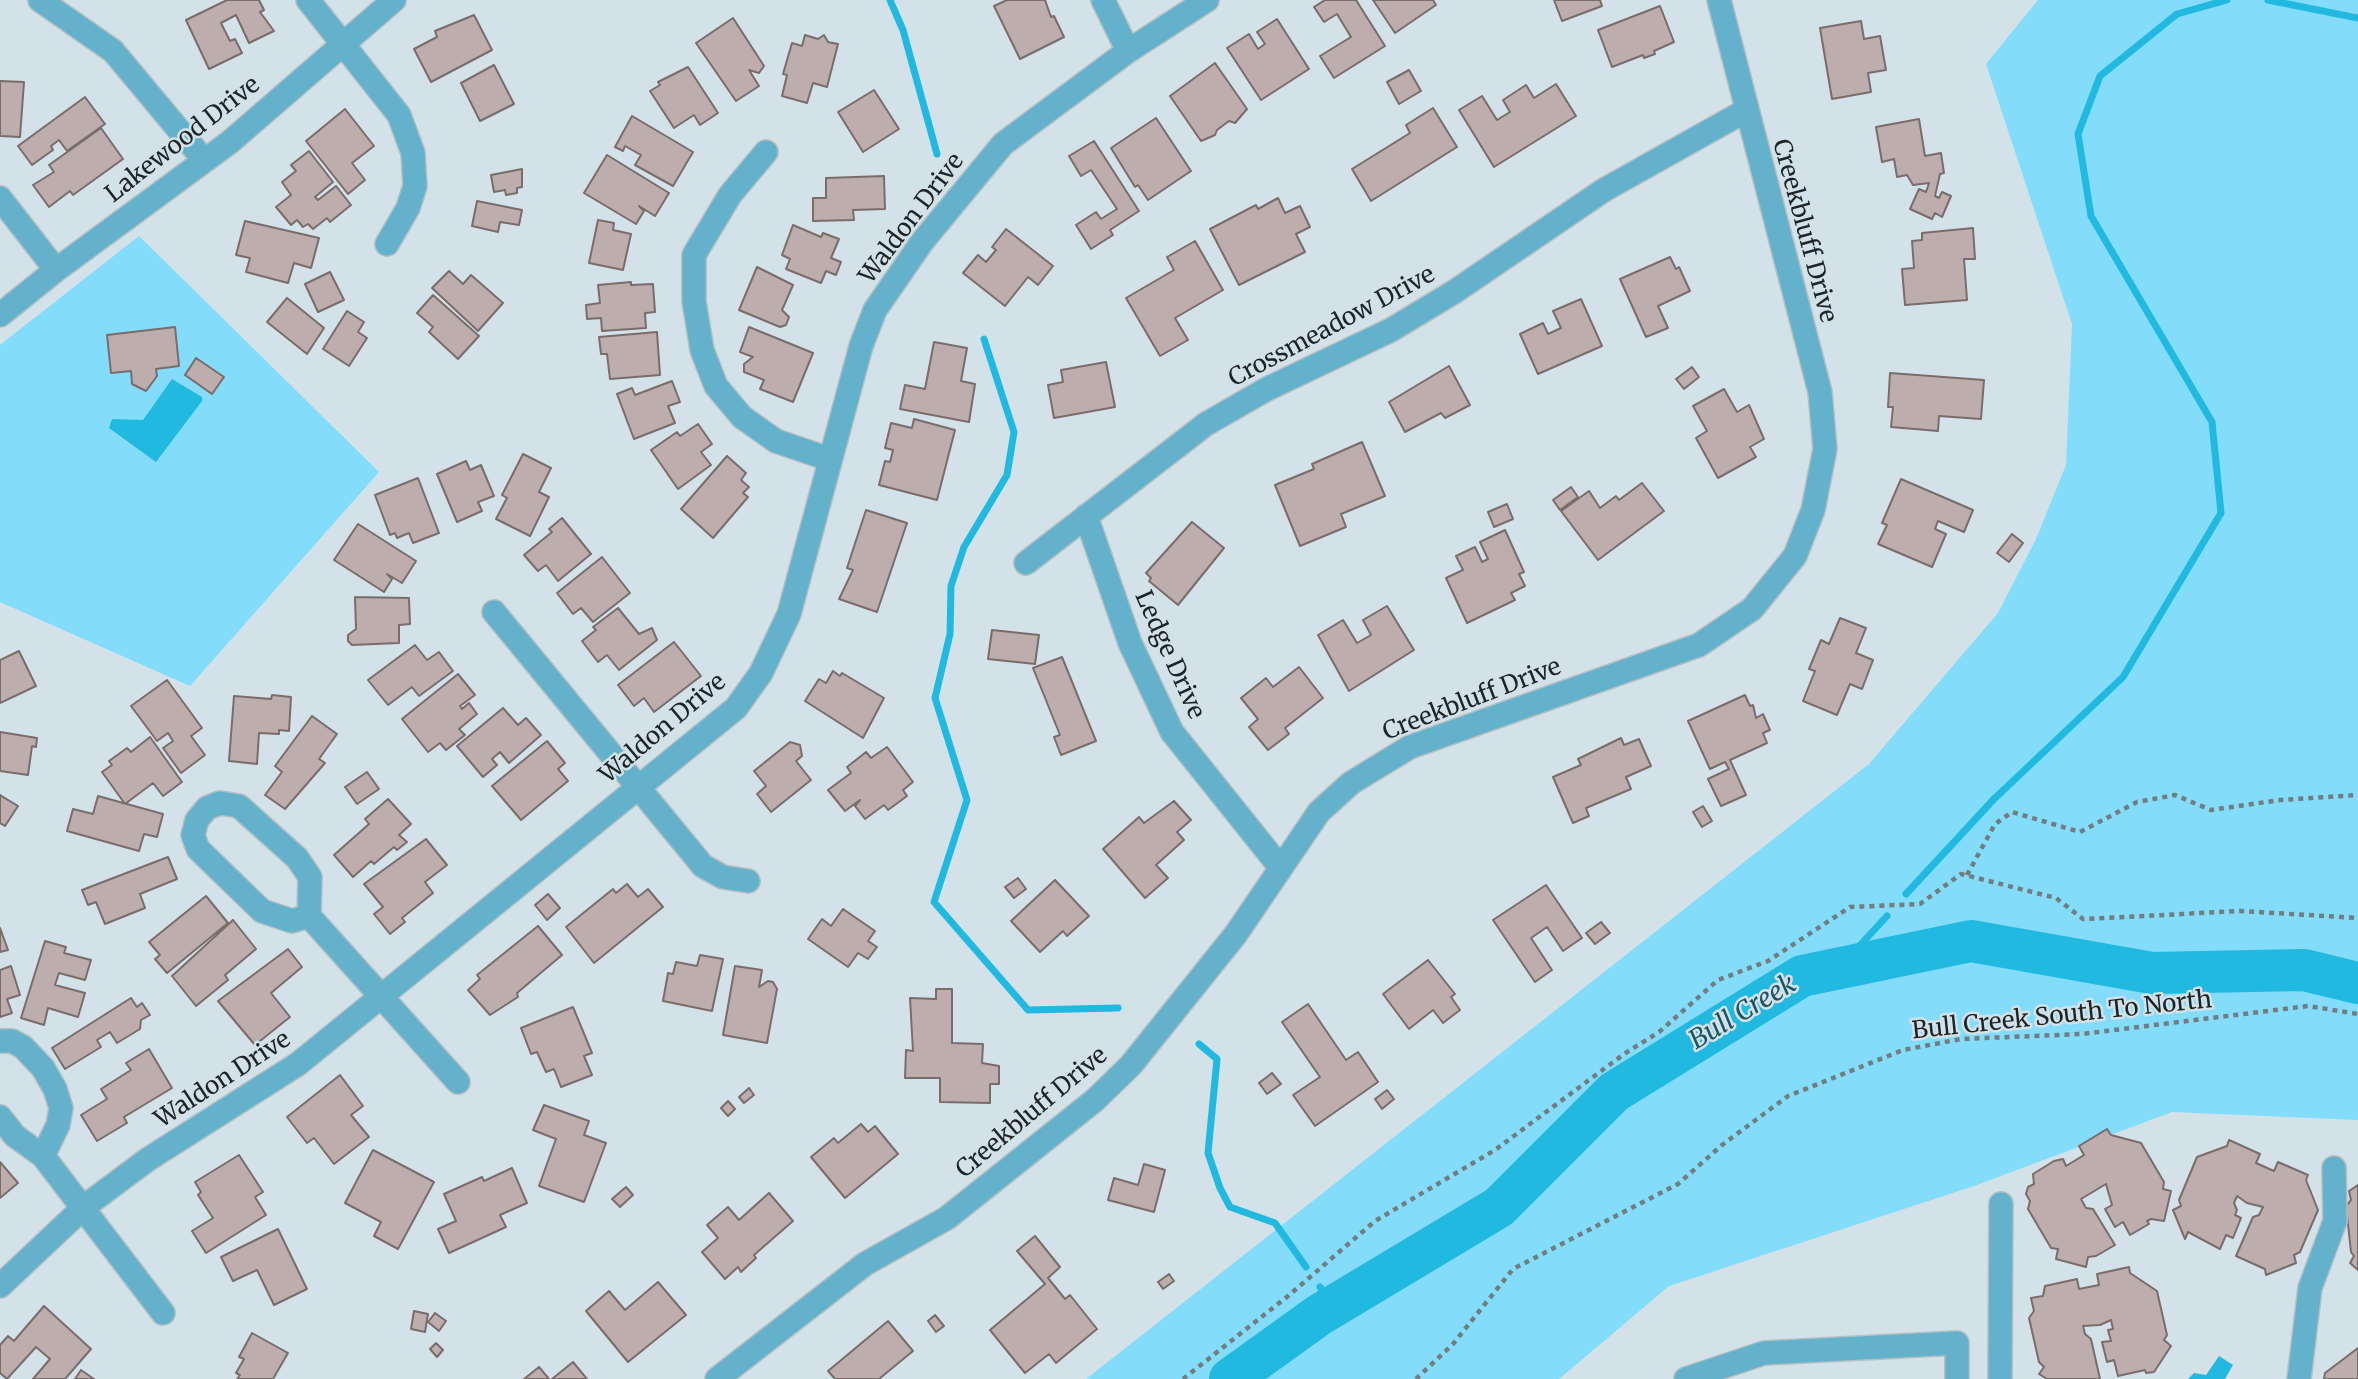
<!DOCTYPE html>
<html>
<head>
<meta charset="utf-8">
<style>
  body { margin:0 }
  canvas { display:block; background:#d3e2e8 }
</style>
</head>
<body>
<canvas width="2358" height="1379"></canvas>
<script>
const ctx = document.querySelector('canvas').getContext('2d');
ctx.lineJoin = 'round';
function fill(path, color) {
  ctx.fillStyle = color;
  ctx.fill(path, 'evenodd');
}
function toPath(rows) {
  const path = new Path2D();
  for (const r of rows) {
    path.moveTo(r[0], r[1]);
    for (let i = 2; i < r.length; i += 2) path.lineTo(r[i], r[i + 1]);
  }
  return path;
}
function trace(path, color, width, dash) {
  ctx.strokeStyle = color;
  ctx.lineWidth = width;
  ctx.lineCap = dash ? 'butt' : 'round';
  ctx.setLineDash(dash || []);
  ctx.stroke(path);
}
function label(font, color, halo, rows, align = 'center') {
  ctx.font = font + ' Merriweather,serif';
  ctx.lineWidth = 5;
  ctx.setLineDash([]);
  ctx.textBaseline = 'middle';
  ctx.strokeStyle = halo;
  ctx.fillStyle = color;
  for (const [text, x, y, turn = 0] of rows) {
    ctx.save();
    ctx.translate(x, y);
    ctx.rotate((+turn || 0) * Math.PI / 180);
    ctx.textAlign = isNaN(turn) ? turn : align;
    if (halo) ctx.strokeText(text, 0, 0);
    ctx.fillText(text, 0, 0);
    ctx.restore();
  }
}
fill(toPath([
  [2038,0,2358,0,2358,1120,2172,1112,1974,1186,1669,1286,1559,1379,1086,1379,1869,764,1998,613,2036,539,2066,465,2072,324,1986,64],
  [139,236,379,472,190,686,0,602,0,345]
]), '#82dcfa');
fill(toPath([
  [172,379,202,397,202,401,156,462,109,428,112,419,143,420],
  [2219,1356,2233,1365,2225,1379,2188,1379,2194,1373,2206,1375]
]), '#21b9e0');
trace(toPath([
  [890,0,903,30,937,154],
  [2268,0,2358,18],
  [984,339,1014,432,1007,475,964,547,951,586,950,634,935,698,967,800,934,902,1028,1010,1118,1008],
  [1906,894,1994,799,2123,677,2221,513,2212,422,2091,216,2078,134,2100,76,2177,14,2227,0],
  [1839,968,1887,916],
  [1199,1044,1217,1059,1208,1153,1220,1188,1230,1207,1275,1223,1306,1267],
  [1320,1287,1333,1306]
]), '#21b9e0', 7);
trace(toPath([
  [1230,1379,1319,1315,1499,1207,1614,1092,1802,976,1971,941,2152,973,2304,970,2358,983]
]), '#21b9e0', 42);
const building = toPath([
  [227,0,259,0,264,10,260,12,274,31,249,43,236,15,221,23,230,41,235,39,242,53,209,69,186,20,227,0],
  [1007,0,1045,0,1051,17,1054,16,1064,37,1020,59,994,6,1007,0],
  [1325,0,1356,0,1385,46,1334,78,1320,56,1351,37,1337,14,1324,22,1314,7,1325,0],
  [1373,0,1433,0,1436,5,1395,33,1373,0],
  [1554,0,1600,0,1602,6,1562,21,1554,0],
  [1660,6,1674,42,1654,51,1655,54,1644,58,1643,55,1612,67,1598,30,1660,6],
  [474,15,492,50,431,82,414,49,437,37,435,31,474,15],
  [733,18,764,66,759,73,749,70,759,86,736,101,696,43,733,18],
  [1277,19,1309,69,1261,100,1227,48,1249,34,1258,49,1265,44,1257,32,1277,19],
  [1861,21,1864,39,1880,36,1886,70,1868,73,1871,92,1832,99,1820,28,1861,21],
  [805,35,818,39,824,35,828,42,838,44,827,87,813,83,807,103,782,96,787,75,783,74,792,43,802,46,805,35],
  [1215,63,1247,109,1235,123,1229,121,1217,130,1215,135,1201,141,1170,96,1215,63],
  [494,65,514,104,480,121,461,83,494,65],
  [688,67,718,113,700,125,694,115,674,128,650,91,660,85,658,82,688,67],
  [1409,70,1421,91,1399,104,1387,82,1409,70],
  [0,81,24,82,20,137,0,136,0,81],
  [1556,84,1576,116,1494,167,1459,110,1482,96,1497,120,1510,112,1503,100,1526,85,1534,98,1556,84],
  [874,90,899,129,863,152,838,112,874,90],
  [85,97,105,124,67,151,59,140,51,146,53,150,32,165,18,146,85,97],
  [1433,108,1457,147,1371,201,1352,169,1410,133,1406,125,1433,108],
  [345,109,374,146,352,163,365,180,348,194,306,141,345,109],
  [632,116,693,152,673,186,635,165,641,155,625,146,623,151,615,147,632,116],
  [1156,118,1191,171,1148,200,1138,185,1135,187,1111,148,1156,118],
  [1919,119,1925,156,1941,153,1944,173,1940,174,1935,196,1939,198,1942,192,1951,196,1942,217,1935,213,1932,219,1910,209,1919,189,1926,192,1929,183,1913,185,1907,175,1897,177,1894,159,1882,162,1876,127,1919,119],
  [101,128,123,159,73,195,70,191,49,207,33,185,54,172,49,165,101,128],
  [1094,141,1139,211,1110,230,1113,235,1091,249,1076,225,1096,212,1101,219,1117,209,1091,170,1081,176,1069,156,1094,141],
  [309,151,333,182,315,197,318,200,336,186,351,205,330,222,327,218,313,229,308,224,303,227,297,220,291,225,276,207,291,195,282,182,296,171,291,165,309,151],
  [607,155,669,193,655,216,639,206,644,211,636,224,584,193,607,155],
  [522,169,522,187,517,188,517,193,506,195,505,190,494,192,491,175,522,169],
  [884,176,885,209,853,210,854,220,813,221,813,198,826,198,826,178,884,176],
  [1278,198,1285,213,1300,206,1310,227,1296,234,1305,252,1239,285,1210,229,1256,205,1258,209,1278,198],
  [477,201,522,210,519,225,500,222,498,232,472,226,477,201],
  [598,220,614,223,613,230,631,234,623,270,589,263,598,220],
  [245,221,319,238,311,268,294,263,288,283,246,272,250,258,236,255,245,221],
  [793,225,821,237,823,233,839,239,831,258,841,262,836,275,826,271,821,283,786,269,790,259,782,255,793,225],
  [1973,228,1975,259,1964,259,1967,300,1905,305,1902,269,1914,268,1912,241,1922,240,1922,233,1973,228],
  [1006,229,1053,266,1038,285,1028,277,1005,306,963,273,978,255,986,262,996,250,992,247,1006,229],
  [1195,241,1223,290,1175,318,1188,340,1160,356,1126,298,1174,270,1167,257,1195,241],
  [1670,257,1676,269,1679,267,1690,291,1658,306,1668,328,1646,337,1620,279,1670,257],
  [757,267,793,285,782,310,789,317,786,325,780,327,739,310,757,267],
  [449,271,463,284,471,275,503,303,478,331,432,288,449,271],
  [330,272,344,300,318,312,305,284,330,272],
  [631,282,631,285,653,284,655,312,645,313,646,328,602,331,601,318,587,319,586,305,600,303,598,285,631,282],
  [433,295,479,336,458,359,429,332,433,327,417,313,433,295],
  [287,298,324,328,307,354,267,322,287,298],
  [1581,299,1602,346,1538,374,1520,334,1543,323,1548,334,1561,328,1553,311,1581,299],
  [347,311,364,322,358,332,367,338,349,366,323,349,347,311],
  [175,327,179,366,156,369,157,376,146,391,132,384,131,371,111,373,107,335,175,327],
  [749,327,813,353,793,402,760,389,764,380,744,372,744,364,753,357,740,352,749,327],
  [657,332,660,375,610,379,607,354,601,354,599,337,657,332],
  [934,342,967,348,961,381,975,384,969,422,900,409,905,385,925,389,934,342],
  [196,358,224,377,212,394,185,375,196,358],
  [1106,362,1115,407,1054,418,1048,385,1063,382,1061,370,1106,362],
  [1449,366,1470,405,1445,418,1441,413,1405,432,1389,402,1449,366],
  [1692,367,1699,377,1684,389,1676,379,1692,367],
  [1890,373,1984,380,1981,419,1939,416,1938,431,1891,427,1893,407,1888,407,1890,373],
  [672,381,680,402,668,406,675,423,634,439,617,394,632,388,635,395,672,381],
  [1724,389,1737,412,1749,405,1764,439,1750,447,1756,457,1718,478,1696,438,1707,431,1693,406,1724,389],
  [914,419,955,430,937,500,879,485,885,461,890,462,893,450,885,448,891,423,912,428,914,419],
  [698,424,712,444,701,452,711,465,678,489,651,450,677,432,680,436,698,424],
  [1362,442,1385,496,1341,514,1346,527,1300,546,1275,485,1314,469,1312,464,1362,442],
  [523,454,551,468,539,492,549,497,530,536,496,519,507,498,502,495,523,454],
  [727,456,746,473,741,480,749,487,743,493,748,497,713,538,681,509,727,456],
  [466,461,470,470,481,465,494,496,478,502,482,511,457,522,437,474,466,461],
  [418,478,439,533,413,543,409,533,397,538,395,533,390,535,375,495,418,478],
  [1901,479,1973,510,1964,532,1938,521,1935,529,1946,534,1932,567,1878,544,1887,525,1882,523,1901,479],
  [1642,483,1664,511,1598,560,1561,511,1589,491,1600,508,1616,496,1619,500,1642,483],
  [1571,487,1578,497,1560,510,1553,500,1571,487],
  [1507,504,1513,519,1494,527,1488,512,1507,504],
  [866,510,907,523,877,612,839,599,853,570,847,568,866,510],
  [562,518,591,554,558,581,546,565,538,571,524,555,552,532,549,529,562,518],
  [1192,522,1224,548,1178,605,1149,581,1151,578,1146,573,1192,522],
  [358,524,416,561,402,583,387,574,392,579,384,592,334,560,358,524],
  [1505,530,1524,572,1519,574,1525,586,1511,593,1515,600,1467,623,1446,578,1463,570,1456,556,1475,547,1482,562,1488,559,1480,542,1505,530],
  [2012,534,2023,543,2009,562,1997,553,2012,534],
  [602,557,630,593,593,622,581,608,573,614,557,593,602,557],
  [355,597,409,598,410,624,399,625,399,643,352,645,348,641,348,635,356,629,355,597],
  [1387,606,1414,650,1349,691,1318,635,1343,620,1357,643,1371,635,1363,620,1387,606],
  [618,608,639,634,652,628,657,640,619,670,607,655,598,662,582,641,596,630,593,627,618,608],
  [1840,618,1866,628,1856,653,1873,660,1862,689,1850,684,1837,715,1803,701,1815,671,1809,669,1821,640,1829,644,1840,618],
  [992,630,1039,635,1035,664,988,659,992,630],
  [674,642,701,676,654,712,644,698,634,706,618,685,674,642],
  [415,645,427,660,439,652,453,671,419,696,412,687,388,705,368,680,415,645],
  [19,651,36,686,0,703,0,660,19,651],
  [1062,657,1096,741,1061,755,1054,737,1060,735,1033,668,1062,657],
  [1299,667,1323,698,1285,728,1289,734,1268,750,1249,727,1258,719,1241,698,1266,678,1273,687,1299,667],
  [833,671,840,676,842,673,884,698,863,738,805,701,819,679,826,683,833,671],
  [458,674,475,695,460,706,462,709,469,703,477,714,459,729,465,735,446,750,440,743,428,752,402,719,458,674],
  [167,680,202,728,191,736,205,755,181,773,163,748,173,741,168,733,157,741,131,706,167,680],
  [272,695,291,697,289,731,279,730,279,734,259,733,257,764,229,761,234,696,271,699,272,695],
  [1745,695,1750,706,1753,705,1756,718,1763,714,1770,730,1763,733,1767,743,1730,760,1746,795,1721,806,1708,779,1729,769,1725,762,1710,769,1688,721,1745,695],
  [503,708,518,725,526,718,541,735,509,763,500,752,492,759,497,765,483,777,457,746,503,708],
  [312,716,337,734,319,759,325,763,285,809,265,795,282,772,275,766,312,716],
  [0,732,37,738,36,747,32,746,28,775,0,771,0,732],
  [150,737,182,782,163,796,153,783,125,804,102,772,112,765,109,761,127,748,131,752,150,737],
  [1621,738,1624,745,1639,739,1651,766,1626,777,1631,789,1586,808,1589,816,1573,823,1553,777,1581,765,1578,759,1621,738],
  [547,741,565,763,558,769,568,781,521,820,492,786,547,741],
  [790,742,800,745,802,756,796,761,811,780,771,812,757,794,766,786,754,771,790,742],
  [887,747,913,782,903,790,907,796,888,810,884,805,865,819,855,806,860,800,845,811,828,790,851,773,847,767,866,752,871,758,887,747],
  [367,772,379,789,357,804,345,787,367,772],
  [0,795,18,806,5,826,0,823,0,795],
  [98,796,163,814,157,837,144,834,139,851,67,831,73,809,93,814,98,796],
  [388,799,411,824,399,835,407,842,397,850,394,847,374,864,371,861,353,877,334,855,369,824,365,819,388,799],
  [1174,801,1191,820,1177,832,1184,840,1156,865,1168,878,1145,898,1103,849,1139,817,1144,823,1174,801],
  [1703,806,1712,821,1702,827,1693,812,1703,806],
  [426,839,447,865,425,882,433,893,402,918,405,922,390,934,374,914,383,907,364,884,426,839],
  [168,857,177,879,140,894,145,908,105,924,96,902,88,905,82,890,168,857],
  [1018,878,1026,889,1014,898,1005,887,1018,878],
  [1055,880,1089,916,1067,936,1063,931,1040,952,1011,921,1055,880],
  [627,884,638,897,648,889,663,907,594,963,566,927,613,889,616,893,627,884],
  [1546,885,1582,938,1563,951,1547,927,1531,938,1552,970,1535,982,1493,920,1546,885],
  [548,894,560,908,547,920,535,905,548,894],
  [206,896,228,923,167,973,155,959,160,955,149,942,206,896],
  [843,909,875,931,868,941,877,947,868,959,858,953,848,967,808,939,822,919,831,926,843,909],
  [233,920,256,949,225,975,228,980,196,1006,172,976,233,920],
  [1601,922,1610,933,1595,944,1586,933,1601,922],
  [538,926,562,955,517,993,518,997,490,1015,468,990,480,979,477,975,538,926],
  [0,928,8,950,0,952,0,928],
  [45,941,66,947,64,953,91,960,85,980,59,973,55,985,85,993,78,1017,48,1008,44,1025,21,1018,45,941],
  [288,949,302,967,271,993,290,1017,255,1045,218,1001,288,949],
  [700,955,723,959,712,1011,663,1001,668,973,673,974,676,962,697,966,700,955],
  [1428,960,1455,994,1451,997,1460,1010,1443,1023,1433,1010,1409,1029,1383,994,1428,960],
  [11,966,20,995,7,999,12,1013,0,1017,0,970,11,966],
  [735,966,762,970,759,987,768,981,773,982,777,989,767,1043,723,1035,735,966],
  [936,989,952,989,952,1043,983,1044,982,1063,999,1066,999,1084,990,1084,990,1103,940,1102,940,1078,905,1078,906,1050,913,1051,910,998,936,999,936,989],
  [131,998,137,1007,142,1003,150,1015,141,1020,140,1029,117,1043,110,1032,97,1040,101,1047,65,1069,52,1048,131,998],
  [1308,1004,1346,1060,1358,1052,1378,1082,1315,1126,1293,1095,1320,1077,1282,1022,1308,1004],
  [573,1007,592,1053,584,1056,592,1075,561,1087,554,1069,546,1072,537,1052,531,1054,521,1028,573,1007],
  [149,1049,172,1088,124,1117,127,1123,97,1141,81,1115,107,1099,101,1089,131,1070,126,1063,149,1049],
  [1272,1073,1281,1084,1267,1094,1259,1083,1272,1073],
  [340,1075,363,1106,351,1115,369,1137,334,1164,314,1138,307,1143,287,1117,340,1075],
  [749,1088,754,1095,744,1103,739,1097,749,1088],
  [1387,1090,1394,1099,1382,1109,1375,1099,1387,1090],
  [728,1101,735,1109,728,1116,721,1108,728,1101],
  [544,1105,589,1121,584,1135,606,1143,584,1202,539,1186,556,1139,533,1130,544,1105],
  [861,1124,868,1132,875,1126,898,1154,845,1198,811,1157,834,1138,838,1143,861,1124],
  [2107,1129,2111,1135,2141,1143,2164,1182,2163,1189,2171,1191,2164,1221,2151,1219,2147,1221,2149,1224,2130,1235,2123,1222,2115,1227,2105,1209,2112,1205,2106,1184,2081,1199,2086,1208,2093,1209,2115,1245,2096,1256,2088,1257,2086,1267,2056,1259,2058,1249,2051,1248,2028,1209,2030,1201,2026,1194,2028,1187,2034,1184,2033,1174,2054,1161,2063,1159,2066,1166,2084,1155,2079,1146,2107,1129],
  [2229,1140,2260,1154,2256,1163,2274,1171,2278,1162,2308,1175,2306,1180,2318,1210,2300,1252,2294,1255,2296,1263,2266,1275,2265,1269,2236,1256,2253,1217,2259,1215,2263,1207,2247,1203,2237,1196,2234,1203,2237,1210,2235,1215,2241,1218,2233,1238,2226,1235,2220,1249,2188,1232,2185,1239,2173,1210,2181,1206,2179,1200,2197,1157,2227,1146,2229,1140],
  [373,1150,434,1182,398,1249,374,1236,381,1222,345,1203,373,1150],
  [239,1155,263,1192,255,1197,266,1215,206,1253,192,1231,213,1218,198,1195,201,1192,195,1182,239,1155],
  [0,1162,18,1183,0,1198,0,1162],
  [1144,1164,1165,1170,1154,1212,1108,1200,1114,1178,1138,1185,1144,1164],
  [512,1168,527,1203,500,1215,506,1227,449,1253,438,1229,456,1221,444,1194,482,1177,484,1181,512,1168],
  [2358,1185,2358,1270,2350,1263,2354,1256,2351,1252,2346,1206,2351,1200,2349,1191,2358,1185],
  [626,1187,633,1195,620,1207,612,1199,626,1187],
  [769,1193,793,1221,754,1255,756,1258,741,1272,738,1267,725,1279,702,1252,718,1238,707,1225,728,1207,739,1220,769,1193],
  [278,1229,307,1289,274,1305,257,1270,233,1281,221,1257,278,1229],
  [1035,1236,1060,1267,1048,1278,1065,1299,1070,1295,1097,1329,1056,1363,1049,1354,1025,1373,990,1330,1045,1284,1017,1251,1035,1236],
  [2129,1267,2130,1273,2157,1291,2167,1335,2164,1340,2171,1346,2154,1372,2146,1373,2145,1370,2118,1376,2114,1360,2107,1362,2102,1342,2111,1341,2108,1330,2113,1329,2111,1320,2100,1325,2083,1326,2085,1334,2091,1339,2100,1379,2047,1379,2039,1374,2044,1367,2039,1362,2029,1318,2034,1311,2031,1298,2043,1296,2045,1286,2077,1279,2079,1289,2099,1285,2097,1274,2129,1267],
  [1169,1274,1174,1281,1163,1289,1158,1282,1169,1274],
  [658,1282,686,1315,628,1362,586,1311,609,1291,625,1310,658,1282],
  [44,1306,91,1349,65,1379,33,1379,50,1359,36,1347,7,1379,0,1373,0,1345,8,1336,14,1341,44,1306],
  [414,1311,428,1314,425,1332,411,1329,414,1311],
  [435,1313,446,1321,439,1331,428,1322,435,1313],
  [935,1315,944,1326,936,1332,928,1321,935,1315],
  [888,1321,913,1351,879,1379,835,1379,828,1371,888,1321],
  [252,1333,288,1353,273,1379,237,1379,240,1375,236,1373,244,1359,239,1357,252,1333],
  [436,1343,443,1350,437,1357,430,1349,436,1343],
  [2358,1348,2358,1379,2324,1379,2325,1373,2358,1348],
  [573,1362,587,1379,552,1379,573,1362],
  [539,1367,549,1379,524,1379,539,1367],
  [81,1370,94,1379,75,1379,81,1370]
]);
fill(building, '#bdadad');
trace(building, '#7b6c6c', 2);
const minor = toPath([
  [40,0,113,51,204,160],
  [308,0,399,115,413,153,415,186,408,208,387,244],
  [1103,0,1128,51],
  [766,152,730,195,694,255,694,301,702,350,716,386,742,417,776,441,829,459],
  [0,198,56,270],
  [0,315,56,270,230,142,394,0],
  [1086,516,1130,643,1172,732,1280,867],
  [1026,563,1206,424,1267,389,1391,330,1454,292,1604,190,1745,111],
  [494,612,703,866,723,877,748,881],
  [309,916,292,921,262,911,198,849,193,835,197,820,207,808,220,803,239,806,297,858,310,877,309,916,458,1082],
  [0,1041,12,1041,23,1047,43,1068,55,1089,61,1108,58,1125,43,1156],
  [0,1117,15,1136,43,1156,163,1313],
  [0,1286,84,1207,147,1160,298,1064,736,708,761,673,789,614,861,346,875,310,922,242,1003,144,1128,51,1207,0],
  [717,1379,865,1264,947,1218,1095,1100,1131,1065,1236,934,1319,812,1351,783,1410,747,1699,645,1752,609,1795,556,1813,510,1825,449,1820,392,1719,0],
  [1686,1379,1764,1353,1957,1343,1957,1379],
  [2000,1379,2001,1204],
  [2299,1379,2310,1288,2335,1221,2334,1168]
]);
trace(minor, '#b2c0c5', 26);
trace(toPath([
  [1967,875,1995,824,2012,812,2080,832,2137,802,2175,795,2211,810,2280,800,2358,795],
  [1183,1379,1288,1296,1375,1221,1495,1150,1624,1054,1659,1032,1718,980,1768,961,1850,907,1920,904,1961,874,2056,898,2083,919,2241,911,2358,918],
  [1416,1379,1453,1344,1513,1269,1678,1184,1722,1145,1788,1096,1903,1050,1961,1039,2082,1034,2308,1006,2358,1014]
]), '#727d80', 4.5, [5, 5]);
trace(minor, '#63b1ca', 23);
label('24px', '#1e2426', '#d3e2e8', [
  ["Lakewood Drive",183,140,-38],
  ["Waldon Drive",912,219,-53],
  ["Creekbluff Drive",1804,231,75],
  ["Crossmeadow Drive",1332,327,-28],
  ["Ledge Drive",1169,655,66],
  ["Creekbluff Drive",1472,700,-21],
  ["Waldon Drive",663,729,-40],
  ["Bull Creek South To North",2062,1016,-6],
  ["Waldon Drive",223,1080,-33],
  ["Creekbluff Drive",1032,1113,-40]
]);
label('italic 26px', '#1c5465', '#d3e2e8', [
  ["Bull Creek",1743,1013,-31]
]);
</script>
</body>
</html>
